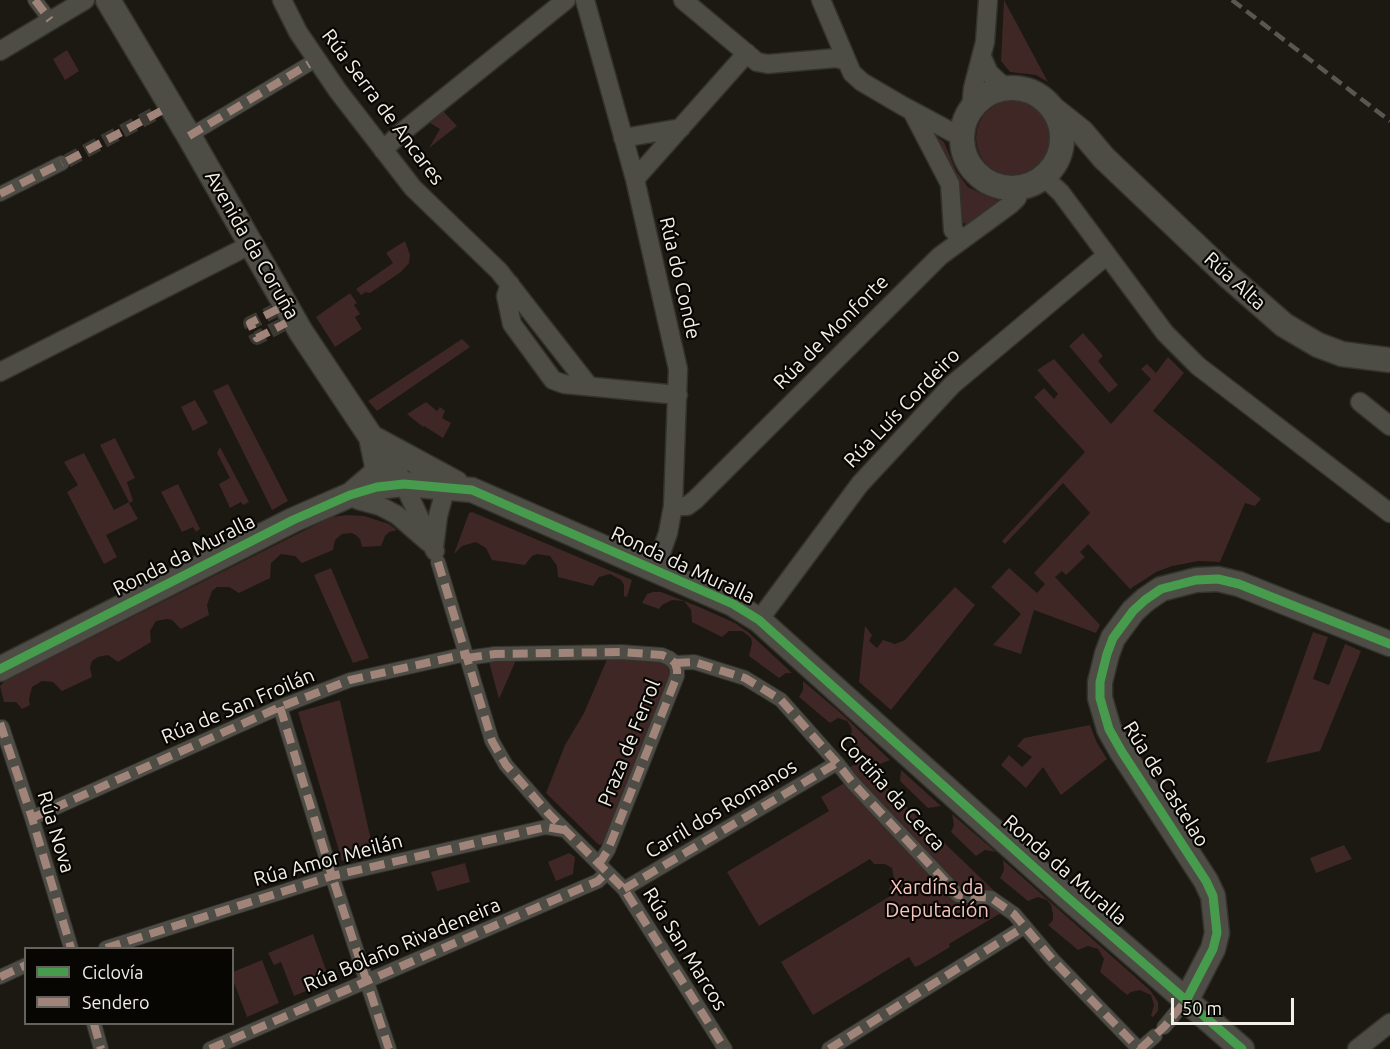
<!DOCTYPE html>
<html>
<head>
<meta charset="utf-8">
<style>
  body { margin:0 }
  #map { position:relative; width:1390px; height:1049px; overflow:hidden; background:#1c1912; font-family:Ubuntu,sans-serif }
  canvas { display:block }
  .legend { position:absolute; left:24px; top:947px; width:210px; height:78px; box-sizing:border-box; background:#070603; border:2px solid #65635e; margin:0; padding:8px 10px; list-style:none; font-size:18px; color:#f1efe6 }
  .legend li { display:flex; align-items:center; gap:12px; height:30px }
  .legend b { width:30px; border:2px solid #65635e }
  .scale { position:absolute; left:1171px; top:998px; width:123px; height:27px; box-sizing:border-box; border:3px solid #f1efe6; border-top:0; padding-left:8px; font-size:18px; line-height:21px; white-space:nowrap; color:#f1efe6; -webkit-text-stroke:4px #070603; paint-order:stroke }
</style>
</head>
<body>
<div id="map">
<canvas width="1390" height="1049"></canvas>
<ul class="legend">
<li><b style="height:8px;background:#469c4c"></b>Ciclovía</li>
<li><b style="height:8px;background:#a18479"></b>Sendero</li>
</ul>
<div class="scale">50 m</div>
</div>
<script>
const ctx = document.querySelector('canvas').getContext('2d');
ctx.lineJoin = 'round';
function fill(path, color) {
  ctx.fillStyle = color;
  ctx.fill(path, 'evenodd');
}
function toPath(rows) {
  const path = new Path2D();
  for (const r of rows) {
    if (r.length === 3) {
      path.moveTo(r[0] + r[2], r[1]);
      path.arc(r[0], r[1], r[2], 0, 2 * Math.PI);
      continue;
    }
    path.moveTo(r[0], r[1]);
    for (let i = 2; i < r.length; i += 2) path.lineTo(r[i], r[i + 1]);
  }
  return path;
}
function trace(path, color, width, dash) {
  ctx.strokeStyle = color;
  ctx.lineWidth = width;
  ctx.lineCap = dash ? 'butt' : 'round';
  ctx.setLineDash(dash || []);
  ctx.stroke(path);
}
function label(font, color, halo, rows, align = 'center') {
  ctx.font = font + ' Ubuntu,sans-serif';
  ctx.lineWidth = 4.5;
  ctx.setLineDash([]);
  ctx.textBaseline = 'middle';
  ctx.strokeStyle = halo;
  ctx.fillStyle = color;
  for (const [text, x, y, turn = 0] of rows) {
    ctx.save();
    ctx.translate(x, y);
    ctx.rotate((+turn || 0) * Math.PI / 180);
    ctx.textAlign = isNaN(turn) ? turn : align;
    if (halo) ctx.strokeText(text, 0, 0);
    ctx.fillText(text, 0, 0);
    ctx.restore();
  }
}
fill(toPath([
  [1004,0,1048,82,1036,75,1010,72,1001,61],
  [67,50,79,71,65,80,53,59],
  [1014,138,38],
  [443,111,457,126,429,148,440,129,430,123],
  [925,128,944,142,956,171,968,187,990,198,1003,202,967,224,963,223],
  [405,241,410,255,409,263,401,272,370,293,366,292,361,295,356,289,393,263,386,253],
  [350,293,357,303,354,305,360,314,355,317,362,329,335,347,316,317],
  [1083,333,1103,356,1098,361,1118,385,1109,393,1069,346],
  [462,339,470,347,377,411,368,401],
  [1168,357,1184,373,1153,411,1261,499,1255,506,1245,503,1220,562,1199,561,1172,566,1156,572,1130,589,1088,544,1080,552,1085,557,1066,575,1062,571,1055,577,1100,625,1096,633,1034,610,1021,654,993,645,1021,614,991,587,1009,568,1037,593,1045,584,1034,573,1090,513,1063,483,1005,544,1002,541,1085,452,1034,397,1044,388,1054,399,1058,394,1037,370,1054,359,1111,424,1151,379,1141,369,1147,364,1156,373],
  [228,384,288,501,272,510,213,391],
  [195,400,208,423,193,431,181,407],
  [426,402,437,411,440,407,445,411,442,418,451,423,443,438,424,426,423,427,407,414],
  [115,438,135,478,127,482,133,501,129,503,138,519,106,535,117,557,104,564,67,492,78,485,64,462,84,453,114,510,129,502,100,445],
  [220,447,249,502,243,505,241,502,230,508,219,484,230,478,217,453],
  [178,484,200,529,196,532,193,527,182,532,161,492],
  [472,512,632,580,627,597,624,596,624,585,621,580,610,574,599,577,593,586,558,577,557,566,550,556,537,554,532,556,525,565,492,560,486,548,476,542,462,546,454,554,469,513],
  [348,515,364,516,389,524,397,530,389,532,385,536,381,546,362,547,360,539,356,535,352,533,342,534,335,540,333,550,302,563,295,556,281,554,271,563,270,578,239,593,229,587,217,587,212,591,207,605,209,615,181,629,172,620,167,619,156,621,150,631,151,642,118,662,108,655,98,657,92,661,90,667,92,677,62,691,53,682,42,681,32,687,29,699,30,705,22,709,16,702,4,702,0,686,5,681,331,517],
  [331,568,369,658,353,663,314,575],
  [955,587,975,605,891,710,859,682,865,626,872,635,869,641,877,648,883,640,895,644,905,640],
  [653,592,661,592,697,606,735,623,748,632,792,673,786,673,779,678,749,656,752,643,751,638,742,631,729,631,722,637,692,622,691,610,684,601,672,600,662,605,659,609,642,603,647,594],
  [1313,632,1328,637,1313,679,1329,685,1345,644,1361,651,1320,751,1266,763],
  [608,657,660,660,668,667,670,676,603,844,599,845,546,793,565,745,584,713],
  [516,660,499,699,489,662],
  [803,681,843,715,890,760,880,764,848,741,852,732,851,727,847,721,838,718,830,723,799,697,803,690],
  [340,700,374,854,342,861,298,712],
  [1090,725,1097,743,1107,759,1061,795,1043,767,1026,788,1001,765,1009,755,1022,767,1032,757,1017,746,1024,738],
  [859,761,1011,907,949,944,950,947,920,965,915,967,909,957,813,1015,781,962,892,895,889,889,894,879,892,868,885,864,874,864,870,859,759,926,727,872,829,811,821,797,846,782,841,774],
  [901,770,941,806,928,808,900,781],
  [952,814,996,852,985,850,976,856,951,832,954,825],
  [1344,845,1352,859,1316,873,1310,858],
  [569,853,575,857,573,874,556,881,548,862],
  [1003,860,1150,990,1158,1002,1158,1011,1153,1017,1151,1016,1154,1005,1151,995,1140,990,1131,992,1127,995,1100,972,1104,959,1098,949,1088,946,1078,950,1048,925,1053,920,1053,914,1051,905,1047,900,1038,897,1028,901,1000,878,1004,870],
  [465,863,470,882,437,891,431,872],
  [313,934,330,981,294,996,281,962,274,965,268,953],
  [262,960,279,1003,247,1017,233,980,233,972]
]), '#3e2724');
trace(toPath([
  [67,161,158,112],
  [278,309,250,323,257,338,286,323]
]), '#3c3932', 14, [14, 7]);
const pedestrian = toPath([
  [35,0,50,20],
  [189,136,309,64],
  [0,194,62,163],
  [438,562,492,741,506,765,549,814,624,889,725,1049],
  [467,658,495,654,621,652,662,655,669,658,675,663,677,670,677,676,608,850,599,864],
  [675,663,694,662,745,678,781,700,837,763,853,783,958,895,991,898,1014,914,1053,960,1139,1049],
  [280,707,332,876,389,1049],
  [2,727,32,818,71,948],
  [32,818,280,707,350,680,466,654],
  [624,889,837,763],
  [106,948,332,876,546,827,564,830],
  [0,977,26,965],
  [94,1024,101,1049],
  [1164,1027,1187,999],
  [210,1049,598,881,607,872],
  [829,1049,1024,927],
  [1140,1049,1155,1036]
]);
const minor = toPath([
  [282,0,298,32,338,91,413,188,499,271,589,386],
  [585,0,635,179,678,369,673,506,668,533,655,570],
  [683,0,757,62,768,64,836,58,846,61],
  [821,0,852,73,862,82,903,106,961,137],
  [0,51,85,0],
  [982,57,989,73,1000,83,1010,88],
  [971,108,973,88,985,42,988,0],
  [912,111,950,184,953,230,962,239],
  [623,138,681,128],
  [383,150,401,133,566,0],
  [1044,177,1061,193,1165,333,1198,366,1390,513],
  [635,179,747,53],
  [510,284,506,296,512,324,553,380,564,384,678,395],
  [0,372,252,244],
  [1360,402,1390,426],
  [374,441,399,474,435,551],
  [350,495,358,500,380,506,397,515,428,542],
  [673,506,687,506,695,500,940,256,1011,204,1017,198,1020,188],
  [434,548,438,516,444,494,448,487],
  [759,620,860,484,952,385,1107,255],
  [1357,1049,1390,1023]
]);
const tertiary = toPath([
  [108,0,189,136,301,332,371,437,377,466,375,474,354,492],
  [1012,138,50],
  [1053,109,1082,132,1104,158,1227,275,1284,325,1318,345,1342,354,1390,360],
  [371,437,456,483],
  [0,669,293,520,350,495,377,487,404,484,472,490,733,604,759,620,1066,896,1242,1049],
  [1187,999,1213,949,1217,933,1213,896,1206,881,1122,752,1109,729,1100,698,1100,682,1107,654,1113,638,1133,611,1145,600,1161,589,1196,580,1218,579,1239,584,1390,644]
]);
trace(pedestrian, '#34322d', 16);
trace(minor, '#34322d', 21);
trace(tertiary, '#34322d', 27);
trace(pedestrian, '#4d4c45', 14);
trace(minor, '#4d4c45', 18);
trace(tertiary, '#4d4c45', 24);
trace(toPath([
  [1232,0,1390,121]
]), '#585753', 4.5, [12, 6]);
trace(toPath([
  [35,0,50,20],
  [189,136,309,64],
  [67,161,161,111],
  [0,194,62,163],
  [278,309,250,323,257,338,286,323],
  [438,562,492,741,506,765,549,814,624,889,725,1049],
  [467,658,495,654,621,652,662,655,669,658,675,663,677,670,677,676,608,850,599,864],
  [675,663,694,662,745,678,781,700,837,763,853,783,958,895,991,898,1014,914,1053,960,1139,1049],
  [280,707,332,876,389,1049],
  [0,723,32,818,71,948],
  [32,818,280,707,350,680,466,654],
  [624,889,837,763],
  [106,948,332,876,546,827,564,830],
  [0,977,26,965],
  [94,1024,101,1049],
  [210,1049,598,881,607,872],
  [829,1049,1024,927],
  [1140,1049,1165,1026,1187,999]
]), '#a18479', 8, [15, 8]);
trace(toPath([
  [0,669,293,520,350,495,377,487,404,484,472,490,733,604,759,620,1066,896,1242,1049],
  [1187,999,1213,949,1217,933,1213,896,1206,881,1122,752,1109,729,1100,698,1100,682,1107,654,1113,638,1133,611,1145,600,1161,589,1196,580,1218,579,1239,584,1390,644]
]), '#469c4c', 9);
label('20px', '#f1efe6', '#070603', [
  ["Rúa Serra de Ancares",383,107,53],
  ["Avenida da Coruña",252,245,60],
  ["Rúa do Conde",680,278,77],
  ["Rúa Alta",1235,281,42],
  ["Rúa de Monforte",831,332,-45],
  ["Rúa Luís Cordeiro",902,408,-46],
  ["Ronda da Muralla",184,555,-27],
  ["Ronda da Muralla",683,565,25],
  ["Rúa de San Froilán",238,706,-23],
  ["Praza de Ferrol",629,743,-68],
  ["Rúa de Castelao",1166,784,58],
  ["Cortiña da Cerca",892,793,48],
  ["Carril dos Romanos",721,809,-31],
  ["Rúa Nova",56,832,73],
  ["Rúa Amor Meilán",328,860,-15],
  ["Ronda da Muralla",1065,870,41],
  ["Rúa Bolaño Rivadeneira",402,945,-23],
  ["Rúa San Marcos",685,949,58]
]);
label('20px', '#f8c4be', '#070603', [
  ["Xardíns da",937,887],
  ["Deputación",937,910]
]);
</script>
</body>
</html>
